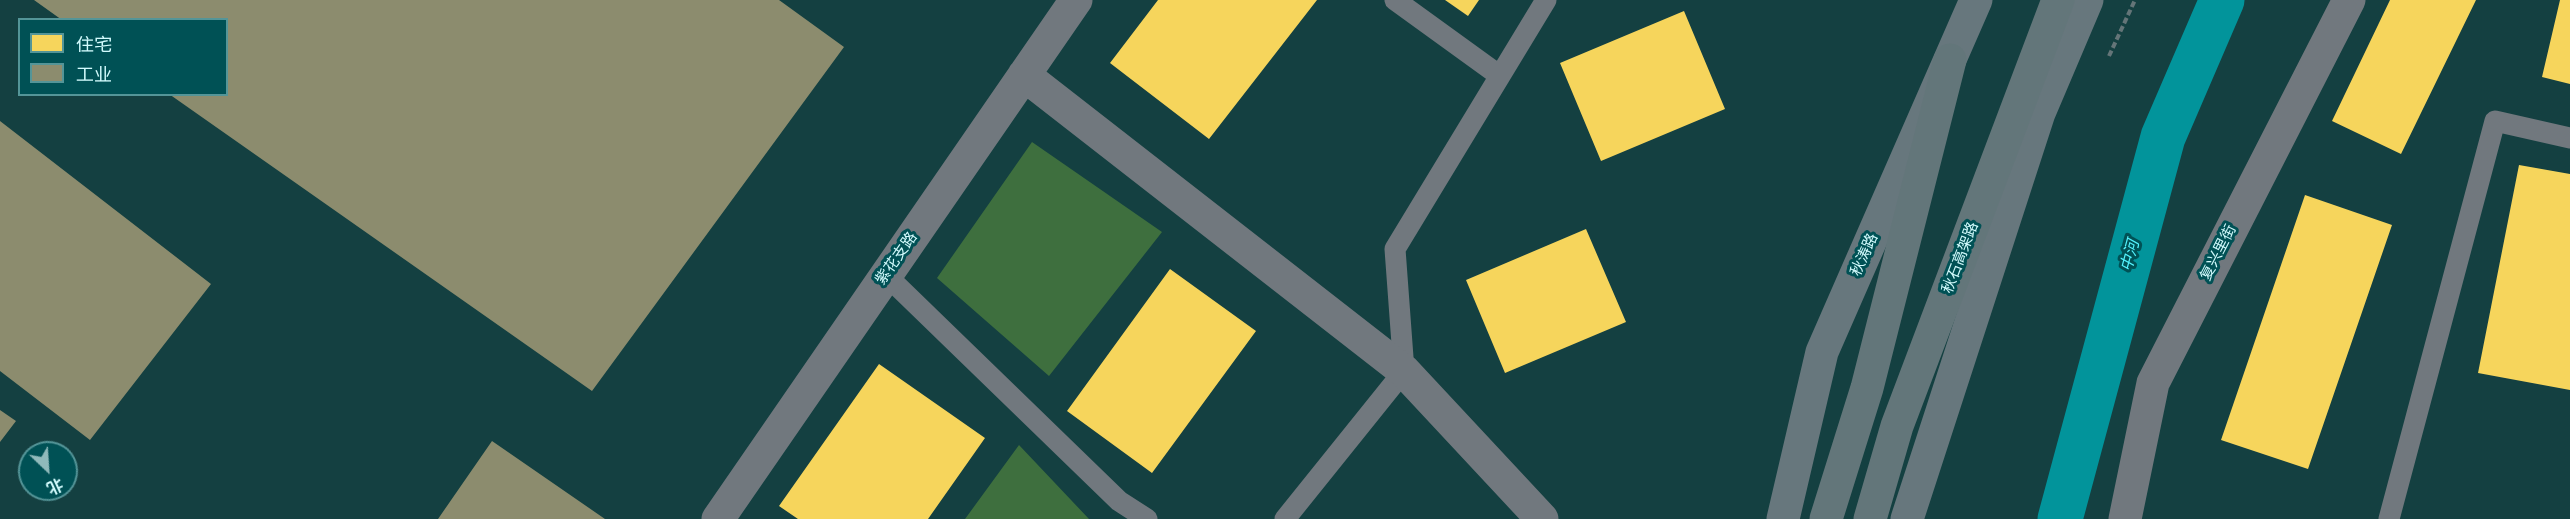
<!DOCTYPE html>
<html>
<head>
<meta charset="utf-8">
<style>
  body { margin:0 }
  #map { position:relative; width:2570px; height:519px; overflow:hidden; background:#144041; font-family:"Roboto Condensed","Noto Sans SC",sans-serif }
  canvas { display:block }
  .legend { position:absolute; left:18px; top:18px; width:210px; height:78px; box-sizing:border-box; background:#005155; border:2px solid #549598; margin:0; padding:8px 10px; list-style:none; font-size:18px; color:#d2fbfd }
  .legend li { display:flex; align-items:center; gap:12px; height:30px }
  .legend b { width:30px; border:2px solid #549598 }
  .north { position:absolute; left:18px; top:441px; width:60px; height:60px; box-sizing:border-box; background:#005155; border:2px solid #549598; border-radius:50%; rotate:155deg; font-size:16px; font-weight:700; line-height:24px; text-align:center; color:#d2fbfd }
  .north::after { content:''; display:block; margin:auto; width:21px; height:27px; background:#90babb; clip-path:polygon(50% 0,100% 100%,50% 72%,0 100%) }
</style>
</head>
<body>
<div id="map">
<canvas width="2570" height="519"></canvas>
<ul class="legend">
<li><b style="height:16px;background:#f6d55c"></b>住宅</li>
<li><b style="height:16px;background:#8c8c6e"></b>工业</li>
</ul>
<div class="north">北</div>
</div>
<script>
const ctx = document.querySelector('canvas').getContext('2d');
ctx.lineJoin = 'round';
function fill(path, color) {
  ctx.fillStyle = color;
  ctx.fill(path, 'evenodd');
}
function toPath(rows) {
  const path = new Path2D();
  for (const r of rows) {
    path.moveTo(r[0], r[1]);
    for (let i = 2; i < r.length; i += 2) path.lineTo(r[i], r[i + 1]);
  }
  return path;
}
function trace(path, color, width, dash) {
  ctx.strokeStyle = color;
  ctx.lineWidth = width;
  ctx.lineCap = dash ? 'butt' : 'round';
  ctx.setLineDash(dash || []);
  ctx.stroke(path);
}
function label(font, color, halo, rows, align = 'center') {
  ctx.font = font + ' "Roboto Condensed","Noto Sans SC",sans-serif';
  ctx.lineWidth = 6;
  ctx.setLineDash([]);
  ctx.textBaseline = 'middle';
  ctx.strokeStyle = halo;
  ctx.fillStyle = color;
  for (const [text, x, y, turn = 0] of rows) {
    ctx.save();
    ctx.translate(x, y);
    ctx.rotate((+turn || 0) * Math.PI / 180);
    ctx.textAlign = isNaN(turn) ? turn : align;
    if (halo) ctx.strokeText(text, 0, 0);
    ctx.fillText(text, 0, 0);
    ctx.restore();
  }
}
fill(toPath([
  [1032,142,1162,232,1049,376,937,278],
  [1019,445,1089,519,965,519]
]), '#3e6f3e');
fill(toPath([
  [1158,0,1317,0,1209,139,1110,63],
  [1445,0,1479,0,1468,16],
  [2390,0,2476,0,2401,154,2332,121],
  [2560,0,2570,0,2570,84,2542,77],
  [1684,11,1725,109,1601,161,1560,63],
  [2519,165,2570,174,2570,390,2478,373],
  [2305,195,2392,225,2308,469,2221,440],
  [1586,229,1626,322,1505,373,1466,280],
  [1170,269,1256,331,1152,473,1067,411],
  [879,364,985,438,928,519,798,519,779,506]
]), '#f6d55c');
fill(toPath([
  [34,0,779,0,844,47,592,391,169,94,226,94,226,20,62,20],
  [0,121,211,284,90,440,0,371],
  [0,410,16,421,0,442],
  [492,441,605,519,438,519]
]), '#8c8c6e');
trace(toPath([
  [2060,519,2163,137,2222,0]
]), '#02949b', 45);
trace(toPath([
  [2109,56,2135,0]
]), '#647578', 4, [6, 3]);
trace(toPath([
  [1395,0,1500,76],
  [886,275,1119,501,1147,519],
  [1285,519,1404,371,1395,249,1546,0],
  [2389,519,2495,121,2570,138]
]), '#71787e', 21);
trace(toPath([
  [1024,75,1404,371,1542,519],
  [718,519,1076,0],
  [2125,519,2153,383,2349,0]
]), '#71787e', 33);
trace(toPath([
  [1783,519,1822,352,1976,0],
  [1907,519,2039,113,2087,0]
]), '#67777d', 33);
trace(toPath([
  [1870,519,1897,426,2058,0]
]), '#63767a', 33);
trace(toPath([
  [1826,519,1867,388,1950,60]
]), '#63767a', 33);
label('15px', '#d2fbfd', '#005155', [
  ["复兴里街",2219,253,-63],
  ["秋涛路",1865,255,-66],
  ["秋石高架路",1961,258,-69],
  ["紫花支路",897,259,-55]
]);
label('italic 16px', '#52f3fd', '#005155', [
  ["中河",2131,256,-75]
]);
</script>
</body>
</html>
